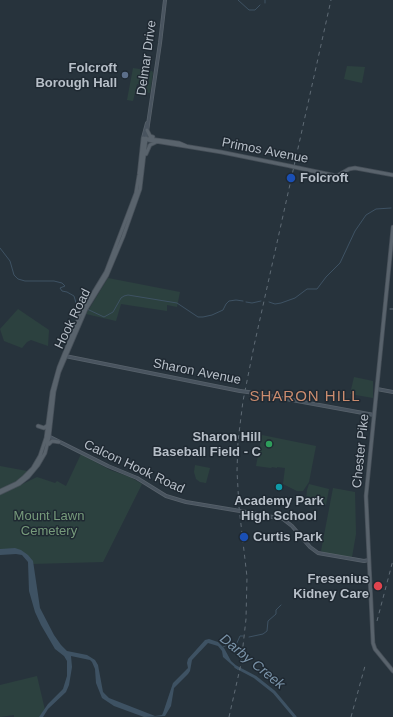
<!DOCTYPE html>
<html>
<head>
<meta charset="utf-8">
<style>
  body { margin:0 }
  canvas { display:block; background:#27333c }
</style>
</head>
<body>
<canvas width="393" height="717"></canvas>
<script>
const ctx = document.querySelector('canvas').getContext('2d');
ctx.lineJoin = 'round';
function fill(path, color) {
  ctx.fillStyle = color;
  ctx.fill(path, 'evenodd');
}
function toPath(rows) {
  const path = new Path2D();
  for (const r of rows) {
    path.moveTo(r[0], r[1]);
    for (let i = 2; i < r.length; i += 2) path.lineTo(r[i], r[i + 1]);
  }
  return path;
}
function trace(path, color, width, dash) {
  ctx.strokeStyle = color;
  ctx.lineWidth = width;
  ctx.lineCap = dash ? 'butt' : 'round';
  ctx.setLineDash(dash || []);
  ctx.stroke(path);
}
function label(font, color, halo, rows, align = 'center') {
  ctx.font = font + ' Arial,sans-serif';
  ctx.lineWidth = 3;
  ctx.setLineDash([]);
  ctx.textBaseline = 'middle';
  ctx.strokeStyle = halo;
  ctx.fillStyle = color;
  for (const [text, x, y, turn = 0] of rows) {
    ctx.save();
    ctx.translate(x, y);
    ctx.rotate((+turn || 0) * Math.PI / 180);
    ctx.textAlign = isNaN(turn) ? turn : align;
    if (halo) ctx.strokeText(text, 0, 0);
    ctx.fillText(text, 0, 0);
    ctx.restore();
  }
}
fill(toPath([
  [347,66,365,67,362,83,344,79],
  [133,68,152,71,153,73,150,93,144,92,146,86,137,84,133,101,127,100],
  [108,278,180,292,177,307,167,305,167,311,121,304,116,321,86,314],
  [18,309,49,330,48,346,31,340,27,342,22,348,4,341,0,329],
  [354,377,373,381,373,398,350,394],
  [262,435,316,446,309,482,303,491,297,491,283,484,285,468,277,467,277,468,272,467,271,468,256,466],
  [81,454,110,470,130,477,142,484,103,562,31,564,21,552,0,552,0,495,37,477,55,483,57,481,66,486],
  [195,465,210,468,206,483,200,482,196,479,194,472],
  [0,466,27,471,28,472,18,481,0,490],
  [309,484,329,489,326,505,306,501,307,490],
  [333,488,355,492,356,534,352,557,324,553,321,551],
  [37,676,45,710,40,717,14,717,14,715,0,717,0,685]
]), '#2c413f');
fill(toPath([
  [15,548,21,550,28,555,33,561,40,608,54,635,61,645,67,651,87,655,95,660,98,665,103,692,109,698,155,716,162,715,163,713,173,683,188,668,187,663,188,659,205,640,209,639,218,642,224,648,231,661,239,668,238,670,223,657,222,651,218,646,208,643,192,660,190,671,188,674,174,688,171,706,165,716,144,717,114,706,102,698,96,683,95,669,92,662,90,660,71,656,72,667,69,685,66,692,48,709,43,717,39,717,48,704,63,689,67,676,67,661,64,656,55,649,41,625,35,612,29,591,28,562,22,555,16,554,0,555,0,549]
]), '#3e5263');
trace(toPath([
  [238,0,249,10,255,10,260,5],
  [265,3,265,0],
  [0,248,10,261,14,275,18,279,25,281,54,281,62,283,65,286,60,288,62,291,67,292,74,296,76,303,84,307],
  [246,302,252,303,261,301],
  [269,302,275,304,281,303,295,298,307,289,317,289,326,277,340,263,355,231,366,215,376,209,391,208],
  [87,309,104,317,113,312,121,298,124,296,128,295,177,303,198,317,203,317,212,315,223,310,226,304,229,301,236,300,243,301],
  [249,637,263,634,267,631,268,621,276,614,276,610,281,605],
  [223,647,227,645,236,645,240,636,243,636]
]), '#3e5263', 1);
trace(toPath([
  [236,667,255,677,274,692,295,717]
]), '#3e5263', 3);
const secondary = toPath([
  [143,138,147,123],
  [146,138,160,43,165,0],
  [65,356,240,391],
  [377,389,393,392],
  [248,392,374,415],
  [48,436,108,466,137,478,166,496,186,502,234,510],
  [246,512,283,519,292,526,310,547,318,553,364,561,369,560]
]);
const primary = toPath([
  [147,130,150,136,153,137],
  [147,139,148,140,221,152,290,166],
  [146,154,150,145,156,142],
  [299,168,337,176,349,169,355,168,393,175],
  [393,227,366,496,373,643,375,649,393,671],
  [38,426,44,428,48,425],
  [49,444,52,441,59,442],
  [0,491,17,483,23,478,33,468,40,456,46,438,52,392,59,367,80,315,106,272,136,193,139,175,143,138,179,143,186,146],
  [0,493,19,484,28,477,38,465,45,453,49,437,54,392,59,372,86,309,107,275,123,237,140,189,146,138]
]);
trace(secondary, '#58626b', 4);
trace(primary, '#475059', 4.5);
trace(secondary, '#49545f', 2.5);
trace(primary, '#59636c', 3);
trace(toPath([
  [390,309,393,309]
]), '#5f6b75', 1);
trace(toPath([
  [377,621,393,560],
  [229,717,241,664,246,619,247,577,239,507,237,471,238,441,243,401,254,346,331,0],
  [351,717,365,666]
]), '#5f6b75', 1, [4, 4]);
const secondaryBridge = toPath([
  [240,391,248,392],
  [234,510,246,512]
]);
const primaryBridge = toPath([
  [290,166,299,168]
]);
trace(secondaryBridge, '#58626b', 4, []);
trace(primaryBridge, '#475059', 4.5, []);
trace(secondaryBridge, '#49545f', 2.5);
trace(primaryBridge, '#59636c', 3);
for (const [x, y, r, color] of [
  [125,75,4,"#5c6f8a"],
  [291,178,5,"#1a4fb4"],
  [269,444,4,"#2e9e5b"],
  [279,487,4,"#0f9aa8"],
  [244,537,5,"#1a4fb4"],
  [378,586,5,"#e0444e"]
]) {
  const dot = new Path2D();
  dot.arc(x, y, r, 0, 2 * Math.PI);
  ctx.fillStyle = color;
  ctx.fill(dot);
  trace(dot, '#1f2932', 1.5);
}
label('13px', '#b7bfc8', '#1f2932', [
  ["Delmar Drive",147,58,-82],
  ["Primos Avenue",265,151,11],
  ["Hook Road",73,319,-64],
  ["Sharon Avenue",197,372,11],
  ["Chester Pike",361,451,-84],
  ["Calcon Hook Road",134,467,25]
]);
label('bold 13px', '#b7bfc8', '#1f2932', [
  ["Folcroft",117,68],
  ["Borough Hall",117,83],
  ["Folcroft",300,178,"left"],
  ["Sharon Hill",261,437],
  ["Baseball Field - C",261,452],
  ["Academy Park",279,501,"center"],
  ["High School",279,516,"center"],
  ["Curtis Park",253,537,"left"],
  ["Fresenius",369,579],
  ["Kidney Care",369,594]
], 'right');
label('13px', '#779b7b', '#1f2932', [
  ["Mount Lawn",49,516],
  ["Cemetery",49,531]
]);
label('italic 14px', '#7a93a8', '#1f2932', [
  ["Darby Creek",252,662,39]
]);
ctx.letterSpacing = '1px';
label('15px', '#cb8c6e', '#1f2932', [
  ["SHARON HILL",305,397]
]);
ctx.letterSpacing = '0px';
</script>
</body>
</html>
